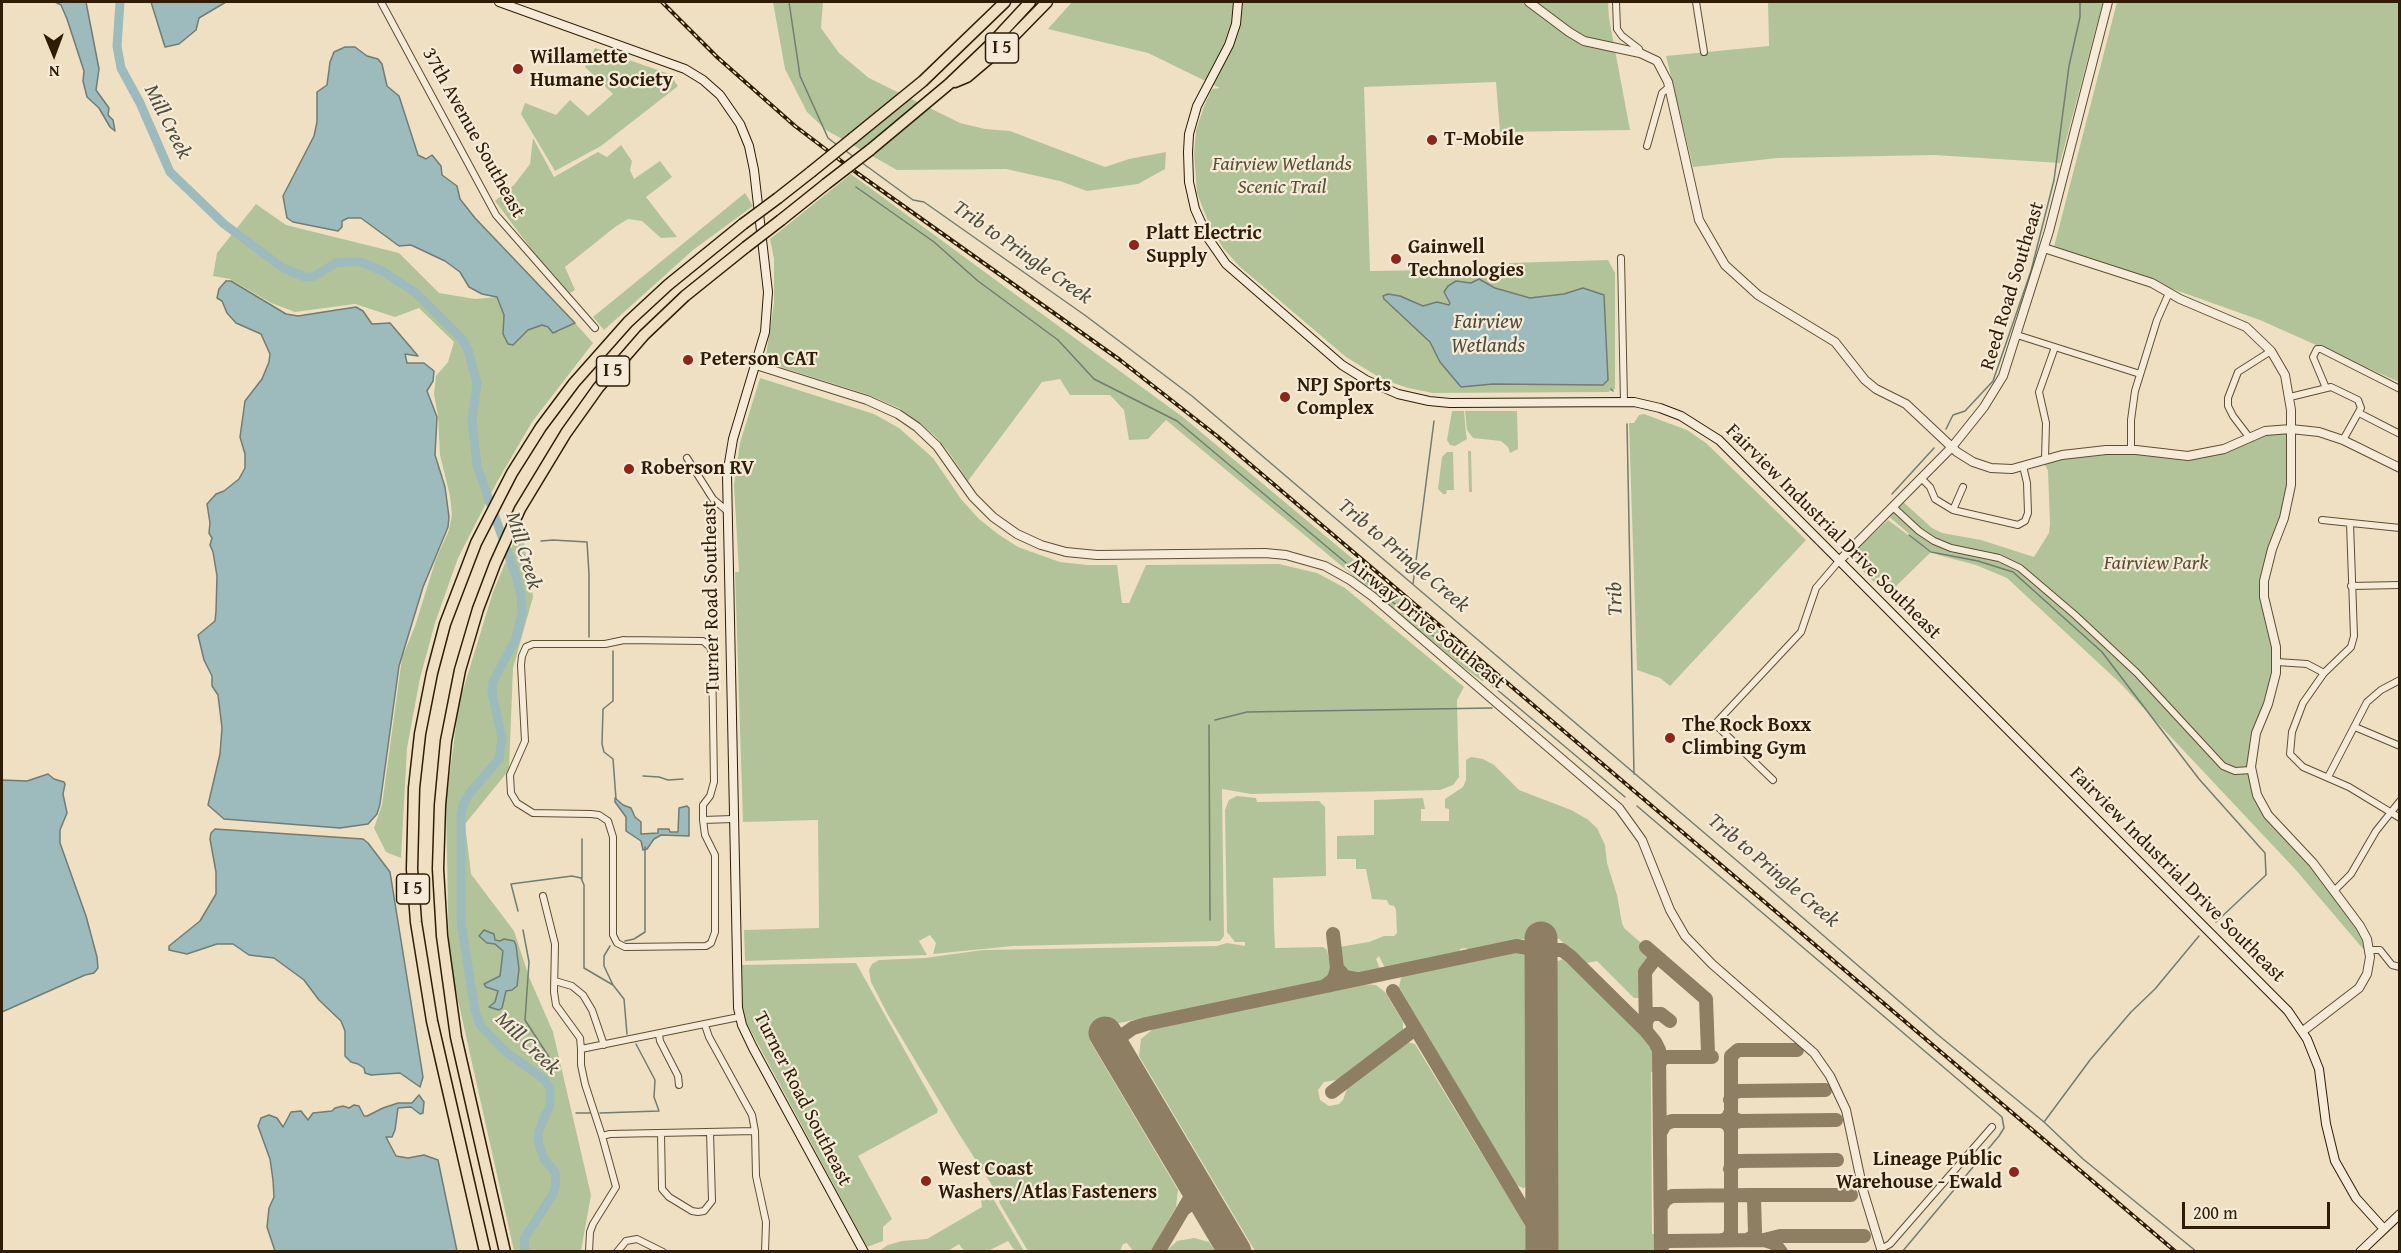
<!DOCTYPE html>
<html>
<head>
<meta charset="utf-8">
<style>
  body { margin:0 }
  #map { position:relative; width:2401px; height:1253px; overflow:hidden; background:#efe0c3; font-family:"Gentium Book Plus",serif }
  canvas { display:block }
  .frame { position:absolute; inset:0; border:3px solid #2e1d04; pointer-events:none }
  .north { position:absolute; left:24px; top:24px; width:60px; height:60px; -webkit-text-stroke:4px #f5ebd8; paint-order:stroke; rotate:179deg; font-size:16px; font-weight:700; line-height:24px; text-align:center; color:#2e1d04 }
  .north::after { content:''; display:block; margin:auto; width:21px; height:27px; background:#2e1d04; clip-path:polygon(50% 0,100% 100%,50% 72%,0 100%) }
  .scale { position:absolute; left:2182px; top:1202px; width:148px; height:27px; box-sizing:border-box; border:3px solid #2e1d04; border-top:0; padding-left:8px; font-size:18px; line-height:21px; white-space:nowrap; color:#2e1d04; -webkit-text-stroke:4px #f5ebd8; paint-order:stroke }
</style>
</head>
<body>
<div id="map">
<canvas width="2401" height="1253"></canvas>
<div class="frame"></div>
<div class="north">N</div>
<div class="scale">200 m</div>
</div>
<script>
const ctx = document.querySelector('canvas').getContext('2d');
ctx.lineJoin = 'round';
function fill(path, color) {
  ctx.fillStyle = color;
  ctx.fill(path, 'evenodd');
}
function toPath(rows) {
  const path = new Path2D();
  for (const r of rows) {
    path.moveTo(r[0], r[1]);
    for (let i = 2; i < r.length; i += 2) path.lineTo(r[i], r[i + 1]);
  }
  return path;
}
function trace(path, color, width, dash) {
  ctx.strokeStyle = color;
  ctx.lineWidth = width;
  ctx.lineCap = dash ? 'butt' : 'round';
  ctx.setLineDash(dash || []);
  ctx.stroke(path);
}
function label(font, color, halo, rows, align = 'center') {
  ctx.font = font + ' "Gentium Book Plus",serif';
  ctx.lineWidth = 4.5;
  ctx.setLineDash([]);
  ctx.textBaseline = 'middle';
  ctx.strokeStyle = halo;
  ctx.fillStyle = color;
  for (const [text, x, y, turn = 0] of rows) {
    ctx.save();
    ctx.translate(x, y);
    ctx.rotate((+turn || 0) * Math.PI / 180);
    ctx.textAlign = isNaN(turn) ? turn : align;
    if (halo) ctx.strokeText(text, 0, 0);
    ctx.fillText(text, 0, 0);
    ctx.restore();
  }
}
fill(toPath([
  [773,2,823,2,821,28,839,53,869,78,960,123,985,129,1010,131,1105,167,1129,159,1166,152,1165,169,1138,184,1087,191,1060,181,1006,169,897,170,826,130,807,112,785,69],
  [1072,2,1608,2,1609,18,1630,130,1500,132,1496,82,1364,87,1370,271,1505,269,1509,268,1509,263,1608,260,1615,273,1615,389,1608,392,1433,393,1408,388,1382,379,1346,357,1239,266,1223,248,1209,224,1197,193,1194,153,1196,131,1204,106,1212,89,1220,88,1148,53,1048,29],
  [1768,2,2103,2,2060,163,1935,155,1778,158,1693,167,1666,56,1769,46],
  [2117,2,2399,2,2399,382,2260,320,2054,247],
  [595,48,669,74,678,86,601,146,555,171,521,114,525,103,556,115,570,100,588,116,613,94,585,67],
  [533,138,554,177,598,152,607,157,621,145,632,161,630,170,634,179,660,161,672,177,646,197,677,237,661,238,642,221,628,219,615,227,565,267,575,290,570,293,535,254,495,201,514,185,530,164],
  [851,174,1184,418,1498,680,1482,681,1462,666,1166,420,1148,439,1129,440,1124,410,1110,395,1070,395,1060,379,1042,382,968,481,948,451,934,435,899,408,866,394,771,364,766,355,774,303,774,259,770,239],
  [745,193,753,206,693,250,604,330,593,317],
  [256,204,286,225,399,253,439,293,475,299,497,297,504,316,503,334,513,345,528,330,542,325,558,332,575,323,593,343,532,422,497,482,458,558,435,623,420,678,407,748,401,858,386,852,374,828,382,805,402,658,415,626,436,559,449,530,452,515,450,496,440,455,438,416,434,394,436,376,448,362,454,342,419,308,395,317,355,304,295,312,271,303,230,279,213,276,217,253],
  [760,378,874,414,899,428,933,458,961,499,979,519,998,534,1018,547,1060,562,1087,565,1117,565,1122,603,1129,603,1146,565,1279,564,1317,573,1345,588,1464,687,1457,700,1457,705,1459,777,1453,785,1440,790,1251,794,1222,789,1224,936,1220,941,1013,946,933,954,936,943,930,935,919,941,927,955,745,961,744,930,819,928,818,820,743,822,735,572,739,572,734,485,740,443],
  [1452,411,1464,411,1466,434,1467,439,1455,446,1450,445,1447,440],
  [1465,411,1517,411,1518,449,1510,453,1508,447,1501,441,1473,438,1467,430],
  [1644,414,1687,430,1706,443,1806,540,1670,686,1660,678,1637,670,1629,423,1634,423,1639,415],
  [2291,429,2291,485,2264,581,2277,666,2252,751,2257,795,2360,926,2370,957,2295,869,2120,683,2007,578,1976,565,1938,555,1922,545,1886,514,1901,500,1932,528,1942,533,1981,540,2034,557,2049,533,2050,524,2048,471,2043,460,2106,450,2188,456,2246,438],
  [1468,451,1471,451,1472,492,1469,492],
  [1447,452,1453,452,1454,490,1447,490,1446,494,1443,494,1438,489,1442,457],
  [1888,520,1931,552,1887,595,1851,559,1854,552],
  [521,525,533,597,513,668,509,770,465,824,471,874,514,931,529,977,553,1032,591,1195,581,1251,514,1251,449,960,446,802,459,703,493,592],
  [1471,757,1483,759,1494,765,1519,790,1571,810,1587,819,1597,828,1605,845,1607,863,1617,895,1622,923,1624,928,1640,942,1650,957,1643,971,1642,995,1640,998,1634,998,1597,961,1586,963,1559,939,1556,938,1524,939,1469,950,1466,948,1460,949,1460,952,1385,968,1379,956,1376,959,1380,969,1354,974,1347,973,1343,968,1339,947,1369,942,1384,936,1394,936,1397,933,1396,910,1394,906,1389,905,1387,900,1372,899,1366,869,1356,869,1356,859,1337,859,1337,836,1374,835,1374,800,1423,798,1425,809,1421,809,1421,821,1449,821,1449,809,1445,808,1445,799,1463,787,1466,780,1466,760],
  [1237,796,1256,798,1257,802,1319,801,1325,807,1326,876,1273,878,1274,926,1275,948,1323,947,1327,950,1331,968,1330,975,1321,982,1119,1023,1090,1041,1178,1190,1176,1207,1151,1251,1133,1251,1127,1243,1123,1244,1120,1251,1028,1251,1000,1204,997,1193,959,1134,888,1015,871,982,869,970,872,964,879,960,925,958,983,950,1217,946,1227,943,1245,946,1245,942,1235,942,1227,932,1225,810,1229,800],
  [1516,952,1524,953,1530,963,1531,1181,1529,1186,1523,1188,1516,1185,1399,987,1401,978,1406,975],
  [1563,959,1645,1038,1652,1049,1654,1072,1651,1072,1652,1234,1655,1234,1655,1251,1559,1251,1555,1239,1553,968,1555,962],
  [856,963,938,1110,937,1113,858,1156,892,1219,883,1227,883,1241,867,1247,743,1016,742,965],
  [1363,984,1376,985,1385,992,1403,1022,1403,1030,1399,1036,1343,1079,1324,1082,1318,1090,1320,1100,1329,1106,1339,1104,1343,1100,1348,1086,1357,1078,1401,1044,1407,1042,1415,1044,1522,1220,1528,1233,1531,1251,1255,1251,1139,1056,1141,1039,1153,1029],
  [988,1197,994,1200,1024,1251,1015,1251,1008,1241,988,1251,964,1251,959,1244,948,1251,879,1251,888,1245,902,1241,927,1239,982,1207,981,1200],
  [1194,1238,1209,1242,1215,1251,1166,1251,1177,1241]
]), '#b3c399');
const water = toPath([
  [55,2,86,2,99,69,96,90,109,108,108,115,113,120,115,131,110,127,99,108,87,97,83,81,84,71,67,19,61,5,55,2],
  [151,2,226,2,199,18,196,30,179,44,165,47,151,2],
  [345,47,355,47,367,56,378,59,382,64,387,86,399,96,418,155,426,159,432,155,441,166,442,175,457,186,460,199,475,218,575,323,553,333,548,327,542,325,528,330,513,345,508,344,503,334,504,315,497,297,482,294,469,287,460,272,445,261,411,245,399,246,361,218,348,218,342,221,342,227,338,231,293,222,287,218,283,196,314,136,317,122,317,92,327,85,330,62,334,52,345,47],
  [1479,279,1495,288,1530,298,1564,294,1583,288,1604,295,1608,380,1603,385,1493,384,1461,387,1440,362,1430,342,1384,299,1383,296,1388,294,1400,296,1423,306,1437,302,1449,305,1450,303,1444,292,1448,286,1456,281,1471,283,1479,279],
  [226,281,231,281,286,314,298,316,356,307,363,311,372,324,390,323,418,356,405,354,407,363,424,363,434,371,433,381,427,391,437,417,435,455,445,487,449,517,448,527,423,587,399,666,380,804,377,814,368,824,340,828,224,819,208,805,220,754,222,728,218,695,212,686,212,676,204,660,198,635,215,621,216,611,217,576,213,552,210,545,212,538,209,533,210,523,207,504,216,494,224,491,239,479,245,468,245,454,240,437,245,401,262,379,269,362,270,354,261,334,236,323,227,313,222,301,217,298,219,289,226,281],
  [48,774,54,779,64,782,65,784,63,794,67,813,60,830,60,843,86,916,97,957,98,968,94,973,85,975,2,1012,2,780,27,781,48,774],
  [615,798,623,805,631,808,635,817,641,822,641,834,658,833,658,829,669,829,670,832,678,832,679,808,687,806,689,808,689,836,661,835,654,839,647,849,643,850,641,841,626,831,626,817,615,802,615,798],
  [215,829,363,839,368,843,390,872,423,1077,420,1087,400,1073,371,1075,365,1073,364,1068,358,1064,351,1062,345,1056,345,1031,341,1021,319,1000,304,980,274,958,249,955,233,944,217,944,187,954,169,950,169,946,200,921,216,894,216,872,210,839,211,833,215,829],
  [484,930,494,934,495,940,500,941,504,939,514,941,516,945,519,969,517,986,512,990,506,991,502,1008,499,1010,489,1007,495,1002,498,991,486,987,484,984,500,976,503,951,495,944,487,943,479,936,484,930],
  [419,1095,424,1102,423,1113,420,1114,411,1107,398,1108,395,1130,392,1137,386,1137,396,1156,408,1158,424,1155,438,1160,457,1251,275,1251,267,1227,269,1208,274,1197,273,1180,270,1159,258,1126,261,1118,269,1115,277,1118,283,1127,291,1112,301,1111,308,1120,313,1113,332,1111,335,1108,343,1106,349,1108,354,1105,359,1106,364,1116,367,1116,383,1108,398,1103,412,1103,419,1095]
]);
fill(water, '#9dbbbd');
trace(water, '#717c73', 1.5);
trace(toPath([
  [789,2,800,76,828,138,837,145],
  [846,151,854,157],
  [861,162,913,200,924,202,1086,316,1192,396,1742,865,1937,1034,2044,1122,2083,1159,2197,1252],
  [856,187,934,242,978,281,1058,340,1094,379,1177,421,1625,797],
  [1611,389,1613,391],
  [1627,424,1634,774],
  [1946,429,1953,415,1965,411,1993,381,2031,271,2054,180,2069,66,2080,17,2080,2],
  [1892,494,1934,448],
  [1909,535,1931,552,1978,561,2013,572,2102,652,2199,779,2265,853,2266,875,2216,922],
  [541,541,553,540,587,542,589,574,589,637],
  [1413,584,1434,421],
  [613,651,613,701,603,709,602,744,604,752,613,759,616,799],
  [1215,720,1247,712,1492,708],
  [1209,725,1210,920],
  [643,776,659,777,668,780,683,779],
  [1637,806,2002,1117,2004,1128,1999,1136,1902,1252],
  [582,839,582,879],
  [518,911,511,884,572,876,581,878,584,885,584,968,613,985],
  [523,930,529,962,525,1020,549,1057],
  [625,941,634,939,645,932,645,847],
  [610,946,604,956,604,966,613,985,624,999,627,1034],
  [576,1113,590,1113],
  [600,1113,659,1111,654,1097,655,1080,636,1044],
  [2044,1122,2090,1060,2131,1012,2155,989,2199,936]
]), '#717c73', 1.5);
trace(toPath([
  [120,2,117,46,121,68,140,103,170,172,224,224,283,268,305,277,313,277,336,263,348,262,361,262,384,272,416,293,462,339,468,350,477,383,472,421,477,466,516,576,521,596,522,613,516,638,493,682,492,693,502,738,499,759,469,794,464,803,461,814,461,922,475,1011,481,1026,506,1052,545,1080,550,1089,550,1105,539,1130,538,1141,544,1159,555,1172,556,1184,553,1194,524,1239,525,1252]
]), '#9dbbbd', 9);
trace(toPath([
  [1333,934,1337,968],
  [1646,947,1706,999,1708,1053,1704,1057],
  [1325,986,1334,979,1337,968,1345,977,1356,979],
  [1393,991,1549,1252],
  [1645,1024,1649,1016,1654,1014,1661,1014,1670,1021],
  [1646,1031,1645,972,1654,960,1660,959],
  [1119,1058,1118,1045,1123,1035,1133,1028,1146,1024,1516,946,1528,948,1541,961,1552,950,1562,950,1570,956,1646,1031,1655,1042,1659,1050,1661,1252],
  [1660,1062,1664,1057,1712,1057],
  [1332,1092,1415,1029],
  [1730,1100,1733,1093,1739,1091,1825,1090],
  [1740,1121,1734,1119,1730,1113,1728,1118,1722,1121,1728,1124,1730,1128,1733,1123,1740,1121,1836,1120],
  [1660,1133,1665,1124,1672,1121,1729,1121],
  [1730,1169,1733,1164,1738,1161,1837,1160],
  [1750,1195,1851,1195],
  [1661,1207,1665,1200,1672,1196,1750,1195,1754,1200,1755,1232,1753,1237,1747,1240],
  [1184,1209,1189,1205,1198,1205,1211,1212],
  [1722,1240,1727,1239,1731,1233,1731,1056,1738,1050,1797,1050],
  [1764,1240,1780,1236,1864,1236],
  [1661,1249,1663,1244,1668,1241,1764,1240,1774,1243,1781,1252],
  [1158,1252,1193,1193,1192,1179]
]), '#8e7e64', 14);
trace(toPath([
  [1541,938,1542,1252],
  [1105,1033,1235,1252]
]), '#8e7e64', 33);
const minor = toPath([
  [381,2,496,215,595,328],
  [1616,2,1617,29,1622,36,1639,49,1640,53],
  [1696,2,1704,52],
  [1647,146,1662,93,1669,87],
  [1621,258,1624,402],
  [2017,335,2140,374],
  [2326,388,2313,357,2317,349,2321,349,2400,389],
  [2290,397,2331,387,2358,400,2361,408,2343,440],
  [2359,413,2400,434],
  [2249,437,2233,416,2228,406,2228,398,2238,372,2271,351],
  [2131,450,2131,420,2135,391,2157,320,2169,293],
  [687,458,713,499,726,510],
  [2045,459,2046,423,2039,392,2055,347],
  [1922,479,1930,487,1935,499,1953,510,2018,525,2025,521,2028,513,2027,483,2023,466],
  [1893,507,1919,531,1934,541,1951,548,1999,558,2020,568,2075,615,2137,673,2223,766,2235,771,2251,770],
  [1953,510,1963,487],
  [2322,520,2400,528],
  [2350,523,2354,636,2351,647,2324,673,2303,703,2292,732,2290,754,2303,767,2349,787,2400,818],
  [2351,586,2400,585],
  [624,640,703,641,710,647,712,653,714,782,710,796,703,805,703,820,705,835,715,855,715,932,711,943,706,946,625,947,617,943,613,935,613,837,608,821,599,815,591,814,533,813,517,803,511,793,510,775,525,741,521,665,522,656,526,647,533,644,605,644,624,640],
  [2277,662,2307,664,2324,673],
  [2355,727,2400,746],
  [2328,777,2367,702,2381,690,2400,680],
  [1773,780,1715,724,1801,632,1816,588,1839,561],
  [703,820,733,819],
  [2334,891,2351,874,2376,831,2400,801],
  [543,896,555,944,554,992,556,1005,580,1038,581,1049],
  [2370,950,2380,950,2392,965,2400,967],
  [555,981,572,986,583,995,592,1010,604,1045],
  [705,1025,709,1037,752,1115,755,1131],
  [659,1034,660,1041,678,1076,679,1085],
  [661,1133,662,1189,669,1197,692,1211,698,1212,704,1211,712,1201,710,1132],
  [602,1136,585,1084,581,1065,581,1049,739,1017],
  [1881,1249,1890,1244,1992,1127],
  [589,1252,590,1232,593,1224,616,1187,602,1136,610,1134,755,1131,756,1176,766,1222,765,1252],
  [617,1252,626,1241,637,1239,663,1252]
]);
const tertiary = toPath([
  [1529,2,1569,32,1584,41,1640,53,1657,61,1668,82,1699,220,1725,265,1758,295,1835,342,1865,380,1876,389,1906,404,1957,452,1973,462,1991,468,2012,469,2062,455,2106,450,2136,450,2188,456,2224,449,2265,431,2291,429,2319,432,2343,440,2400,468],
  [2044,248,2152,283,2180,299,2246,327,2271,351,2285,375,2291,410,2291,485,2284,518,2272,549,2264,581,2264,597,2276,647,2276,673,2268,704,2256,733,2251,767,2257,795,2268,815,2313,863,2360,926,2367,939,2370,957,2367,974,2359,988,2303,1031],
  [756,365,867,400,898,414,917,427,937,446,973,497,993,517,1017,534,1041,545,1066,552,1097,555,1265,553,1286,555,1325,566,1350,580,1372,596,1619,808,1642,840,1670,910,1685,936,1712,964,1814,1053,1830,1076,1846,1110,1863,1190,1882,1252],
  [1839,561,1952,447,1984,407,2003,376,2049,231,2108,2]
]);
const secondary = toPath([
  [499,2,685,69,703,80,720,95,740,124,749,146,754,170,768,292,765,332,733,439,727,475,738,1008,742,1025,753,1048,864,1252],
  [1238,2,1236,24,1229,45,1197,106,1189,134,1188,152,1189,182,1195,209,1208,238,1226,264,1342,365,1366,380,1398,394,1429,401,1450,403,1634,402,1660,408,1681,416,1719,440,2288,1011,2307,1039,2319,1069,2326,1124,2335,1161,2356,1198,2384,1229],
  [2360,1252,2400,1214]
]);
const motorway = toPath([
  [955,82,967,77,1006,44,1047,2],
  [853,138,923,81,1005,2],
  [870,150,949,84,993,42,1030,2],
  [778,198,811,172],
  [781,220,826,184],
  [485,1252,432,1021,416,922,412,869,414,788,420,734,432,673,445,624,476,543,512,473,541,427,574,383,628,322,668,285,743,224],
  [505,1252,456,1037,442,936,438,869,440,805,446,741,460,670,478,609,495,564,520,509,566,433,598,388,644,335,685,296,746,247]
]);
trace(minor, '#5e4e34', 8);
trace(tertiary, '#5e4e34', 10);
trace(secondary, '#2e1d04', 10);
trace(motorway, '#2e1d04', 13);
trace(minor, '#f5ebd8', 6);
trace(tertiary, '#f5ebd8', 8);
trace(secondary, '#f5ebd8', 8);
trace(motorway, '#efe0c3', 10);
const rail = toPath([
  [662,2,717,57,795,126,857,173,1120,360,1217,436,2176,1252]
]);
trace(rail, '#2e1d04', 4);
trace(rail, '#f5ebd8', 1.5, [4.5]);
const motorwayBridge = toPath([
  [811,172,853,138],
  [826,184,870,150],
  [743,224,778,198],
  [746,247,781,220]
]);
trace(motorwayBridge, '#2e1d04', 13, []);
trace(motorwayBridge, '#efe0c3', 10);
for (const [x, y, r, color] of [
  [518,69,6,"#8f2418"],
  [1432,140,6,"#8f2418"],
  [1134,245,6,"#8f2418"],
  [1396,259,6,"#8f2418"],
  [688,360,6,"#8f2418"],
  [1285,397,6,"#8f2418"],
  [629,469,6,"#8f2418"],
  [1670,738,6,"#8f2418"],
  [2014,1172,6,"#8f2418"],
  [926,1181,6,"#8f2418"]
]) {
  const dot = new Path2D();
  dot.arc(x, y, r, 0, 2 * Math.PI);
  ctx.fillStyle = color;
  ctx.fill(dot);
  trace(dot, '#f5ebd8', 2);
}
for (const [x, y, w] of [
  [1002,48,33],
  [613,371,33],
  [413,889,33]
]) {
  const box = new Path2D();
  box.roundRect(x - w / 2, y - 15, w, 30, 4.5);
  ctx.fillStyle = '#f5ebd8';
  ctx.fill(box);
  trace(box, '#2e1d04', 1.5);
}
label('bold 18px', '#2e1d04', null, [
  ["I 5",1002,48],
  ["I 5",613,371],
  ["I 5",413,889]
]);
label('bold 20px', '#2e1d04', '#f5ebd8', [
  ["Willamette",530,58],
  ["Humane Society",530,81],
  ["T-Mobile",1444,140],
  ["Platt Electric",1146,234],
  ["Supply",1146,257],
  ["Gainwell",1408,248],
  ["Technologies",1408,271],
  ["Peterson CAT",700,360],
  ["NPJ Sports",1297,386],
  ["Complex",1297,409],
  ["Roberson RV",641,469],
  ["The Rock Boxx",1682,726],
  ["Climbing Gym",1682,749],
  ["Lineage Public",2002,1160,"right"],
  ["Warehouse - Ewald",2002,1183,"right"],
  ["West Coast",938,1170],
  ["Washers/Atlas Fasteners",938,1193]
], 'left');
label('20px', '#2e1d04', '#f5ebd8', [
  ["37th Avenue Southeast",473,133,61],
  ["Reed Road Southeast",2013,286,-73],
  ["Fairview Industrial Drive Southeast",1833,532,45],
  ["Turner Road Southeast",712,597,-91],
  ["Airway Drive Southeast",1426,624,39],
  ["Fairview Industrial Drive Southeast",2177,875,45],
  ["Turner Road Southeast",802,1099,63]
]);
label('italic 20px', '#564f31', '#f5ebd8', [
  ["Fairview Wetlands",1282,165],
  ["Scenic Trail",1282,188],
  ["Fairview Park",2156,564]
]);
label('italic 21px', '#4f4c3c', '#f5ebd8', [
  ["Mill Creek",167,122,63],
  ["Trib to Pringle Creek",1022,253,35],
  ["Fairview",1488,323],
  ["Wetlands",1488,347],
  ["Mill Creek",523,551,73],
  ["Trib to Pringle Creek",1403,556,40],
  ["Trib",1616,599,-91],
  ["Trib to Pringle Creek",1773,871,40],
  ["Mill Creek",527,1044,44]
]);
</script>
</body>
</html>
